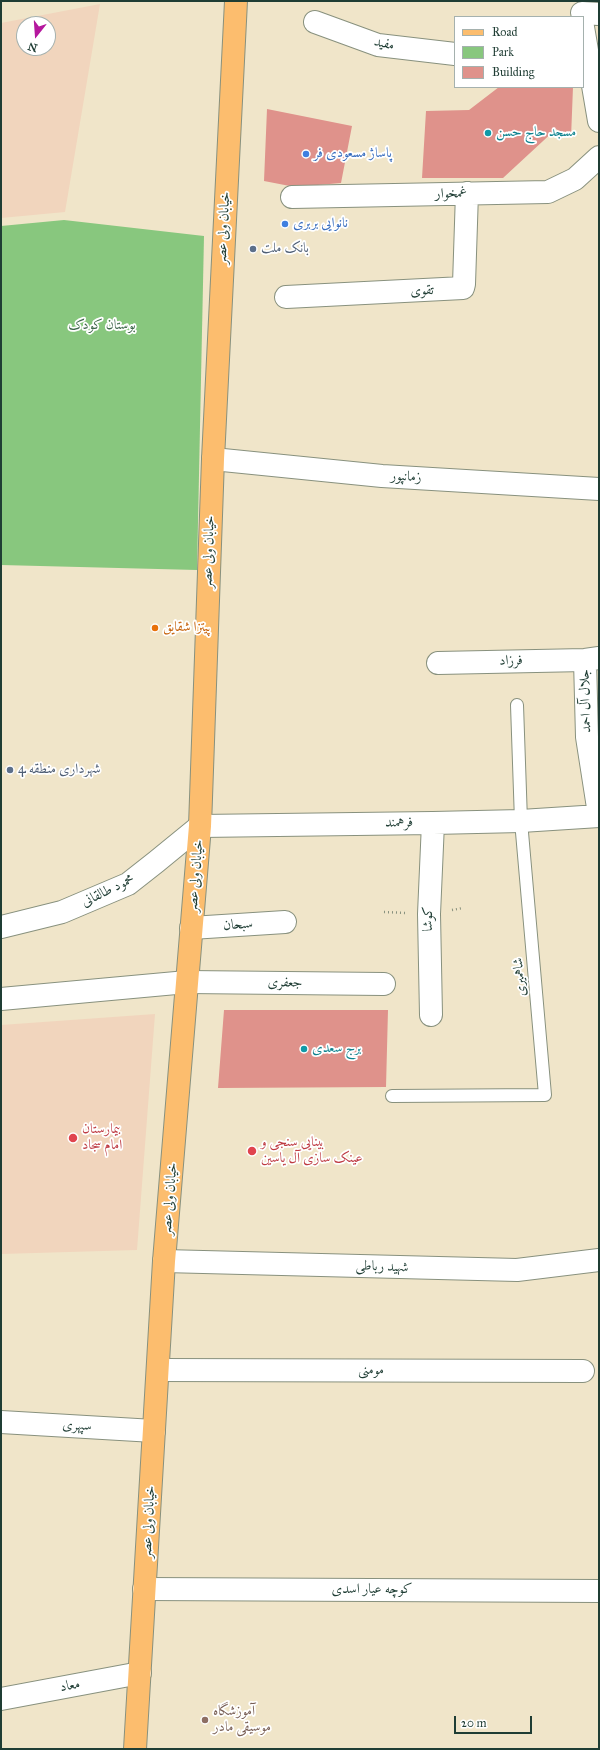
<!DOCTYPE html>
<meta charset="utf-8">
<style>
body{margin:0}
#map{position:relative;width:600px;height:1750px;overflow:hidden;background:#f0e5c9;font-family:"IM FELL Great Primer",serif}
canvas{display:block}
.frame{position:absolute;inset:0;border:2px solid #1f3d34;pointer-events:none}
.legend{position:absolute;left:454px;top:16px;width:130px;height:72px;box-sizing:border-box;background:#fff;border:1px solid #a5b1ae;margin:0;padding:5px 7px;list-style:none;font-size:12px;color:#1f3d34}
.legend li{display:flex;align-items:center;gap:8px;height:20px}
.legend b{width:20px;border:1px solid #a5b1ae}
.north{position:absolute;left:16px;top:16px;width:40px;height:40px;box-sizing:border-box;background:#fff;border:1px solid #a5b1ae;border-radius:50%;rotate:197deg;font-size:11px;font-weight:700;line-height:16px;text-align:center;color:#1f3d34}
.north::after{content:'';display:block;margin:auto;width:14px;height:18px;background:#b5179e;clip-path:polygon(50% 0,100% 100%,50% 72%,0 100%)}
.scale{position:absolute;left:454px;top:1716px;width:78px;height:18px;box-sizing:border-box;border:2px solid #1f3d34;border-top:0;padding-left:5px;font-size:12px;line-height:14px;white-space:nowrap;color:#1f3d34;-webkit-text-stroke:3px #fff;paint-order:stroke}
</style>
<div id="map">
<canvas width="600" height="1750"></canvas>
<div class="frame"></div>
<ul class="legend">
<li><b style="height:5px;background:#fcbd6e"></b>Road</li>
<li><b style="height:11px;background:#88c77e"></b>Park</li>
<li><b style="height:11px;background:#df928b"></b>Building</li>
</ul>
<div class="north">N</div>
<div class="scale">20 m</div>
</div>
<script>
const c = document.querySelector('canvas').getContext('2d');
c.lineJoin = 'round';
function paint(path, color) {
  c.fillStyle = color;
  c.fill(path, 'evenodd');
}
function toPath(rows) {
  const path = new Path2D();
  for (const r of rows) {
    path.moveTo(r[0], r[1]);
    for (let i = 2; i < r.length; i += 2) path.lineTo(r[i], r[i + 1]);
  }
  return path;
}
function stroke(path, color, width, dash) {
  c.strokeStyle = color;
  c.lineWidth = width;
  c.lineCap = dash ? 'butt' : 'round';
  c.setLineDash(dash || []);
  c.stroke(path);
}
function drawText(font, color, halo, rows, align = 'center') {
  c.font = font + ' "IM FELL Great Primer",Amiri,serif';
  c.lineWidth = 3.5;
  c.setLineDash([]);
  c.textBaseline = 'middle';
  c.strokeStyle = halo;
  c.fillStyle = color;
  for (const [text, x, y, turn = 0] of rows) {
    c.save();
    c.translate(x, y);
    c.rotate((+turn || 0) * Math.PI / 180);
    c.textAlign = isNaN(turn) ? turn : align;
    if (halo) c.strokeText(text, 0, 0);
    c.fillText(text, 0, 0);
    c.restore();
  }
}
paint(toPath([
 [100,4,65,212,1,218,1,23],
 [24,24,48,24,48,48,24,48],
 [155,1014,137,1250,1,1254,1,1025]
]), '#f1d5bd');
paint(toPath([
 [64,220,204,236,197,570,1,565,1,226]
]), '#88c77e');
paint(toPath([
 [499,87,573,87,571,138,556,129,503,178,422,178,426,111,469,110],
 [267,109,352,126,341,183,295,187,264,181],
 [224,1010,388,1010,386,1087,218,1088]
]), '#df928b');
const service = toPath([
 [392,1096,545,1095,521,821,517,705]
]);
const minor = toPath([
 [582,13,599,14],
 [315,22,378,45,455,54],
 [583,27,599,121],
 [292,197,548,192,575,179,599,157],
 [286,297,463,288,464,284,467,193],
 [213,459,382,476,599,489],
 [585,660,587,737,599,814],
 [438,663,585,660,599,658],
 [200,826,433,823,521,821,599,816],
 [191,928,285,922],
 [187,982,384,984],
 [431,1015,429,914,433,823],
 [164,1261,517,1270,599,1260],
 [158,1370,583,1371],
 [1,1422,154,1431],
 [144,1589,599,1591],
 [1,1699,140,1673]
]);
const tertiary = toPath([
 [1,927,62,912,128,884,156,862,200,826],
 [1,999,187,982]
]);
const primary = toPath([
 [135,1749,164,1261,200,826,213,459,236,1]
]);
stroke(service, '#88917e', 14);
stroke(minor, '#88917e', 24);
stroke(tertiary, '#88917e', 24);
stroke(primary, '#88917e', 24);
stroke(toPath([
 [452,910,463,908],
 [384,912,406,913]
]), '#88917e', 2.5, [1, 3]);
stroke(service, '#fff', 12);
stroke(minor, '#fff', 22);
stroke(tertiary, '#fff', 22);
stroke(primary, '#fcbd6e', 22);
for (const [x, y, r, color] of [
 [488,133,4,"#0f9aa8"],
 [306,154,4,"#3f7fe0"],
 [285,224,4,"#3f7fe0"],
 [253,249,4,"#5c6f8a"],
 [155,628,4,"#e8710a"],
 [10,770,4,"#5c6f8a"],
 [304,1049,4,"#0f9aa8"],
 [73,1138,5,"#e0444e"],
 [252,1151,5,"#e0444e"],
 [205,1720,4,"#8d6e63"]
]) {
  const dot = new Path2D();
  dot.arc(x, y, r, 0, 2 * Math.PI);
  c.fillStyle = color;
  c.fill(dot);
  stroke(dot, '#fff', 1.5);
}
drawText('14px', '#1f3d34', '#fff', [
 ["مفید",384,44,12],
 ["غمخوار",451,194,-1],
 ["خیابان ولی عصر",224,228,-87],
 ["تقوی",422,291,-2],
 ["زمانپور",406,477,3],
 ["خیابان ولی عصر",209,552,-88],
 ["فرزاد",511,661,-1],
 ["جلال آل احمد",586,701,-92],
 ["فرهمند",399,823,-1],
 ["خیابان ولی عصر",196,876,-85],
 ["محمود طالقانی",108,891,-26],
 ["کوشا",429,919,-90],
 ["سبحان",238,925,-4],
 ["شاهمیری",520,977,-95],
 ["جعفری",285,983,1],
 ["خیابان ولی عصر",170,1199,-85],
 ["شهید رباطی",382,1267,2],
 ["مومنی",371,1371],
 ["سپهری",77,1426,3],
 ["خیابان ولی عصر",149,1522,-87],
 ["کوچه عیار اسدی",372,1590],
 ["معاد",70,1686,-11]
]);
drawText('14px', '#0d838f', '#fff', [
 ["مسجد حاج حسن",496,133],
 ["برج سعدی",312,1049]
], 'left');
drawText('14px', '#366cbe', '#fff', [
 ["پاساژ مسعودی فر",314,154],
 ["نانوایی بربری",293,224]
], 'left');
drawText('14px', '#4e5e75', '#fff', [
 ["بانک ملت",261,249],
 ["شهرداری منطقه 4",18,770]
], 'left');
drawText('14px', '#3e664a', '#fff', [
 ["بوستان کودک",102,326]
]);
drawText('14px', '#c56008', '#fff', [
 ["پیتزا شقایق",163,628]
], 'left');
drawText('14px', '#be3a42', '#fff', [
 ["بیمارستان",82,1130],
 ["امام سجاد",82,1146],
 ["بینایی سنجی و",261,1143],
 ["عینک سازی آل یاسین",261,1159]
], 'left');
drawText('14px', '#785e54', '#fff', [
 ["آموزشگاه",213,1712],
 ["موسیقی مادر",213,1728]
], 'left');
</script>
